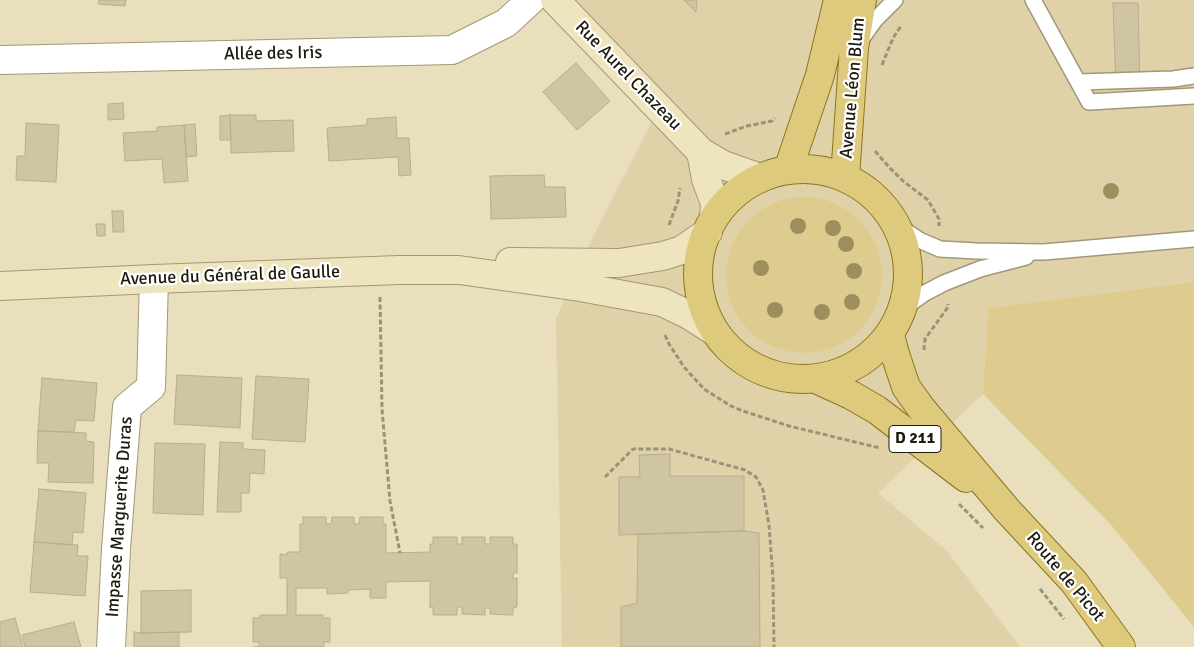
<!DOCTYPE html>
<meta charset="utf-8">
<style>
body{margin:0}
canvas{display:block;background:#eadfbc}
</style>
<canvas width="1194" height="647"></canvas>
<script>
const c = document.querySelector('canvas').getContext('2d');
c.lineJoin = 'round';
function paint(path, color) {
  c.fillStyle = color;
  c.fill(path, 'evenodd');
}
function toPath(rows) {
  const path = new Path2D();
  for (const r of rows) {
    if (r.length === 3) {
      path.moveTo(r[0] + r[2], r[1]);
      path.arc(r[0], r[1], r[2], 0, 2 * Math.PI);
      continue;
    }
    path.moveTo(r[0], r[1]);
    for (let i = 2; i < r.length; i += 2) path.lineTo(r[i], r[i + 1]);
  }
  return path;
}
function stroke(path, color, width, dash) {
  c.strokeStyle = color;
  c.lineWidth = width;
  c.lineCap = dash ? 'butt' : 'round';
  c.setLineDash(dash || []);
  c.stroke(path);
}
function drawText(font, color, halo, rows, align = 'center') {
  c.font = font + ' Signika,sans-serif';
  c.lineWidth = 4.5;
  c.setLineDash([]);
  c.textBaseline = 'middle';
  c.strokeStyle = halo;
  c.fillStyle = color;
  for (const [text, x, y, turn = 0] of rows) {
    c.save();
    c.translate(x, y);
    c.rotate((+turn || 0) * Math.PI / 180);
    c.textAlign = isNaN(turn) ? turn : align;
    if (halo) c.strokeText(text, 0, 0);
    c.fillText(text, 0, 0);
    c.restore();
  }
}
paint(toPath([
 [550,0,1194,0,1194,282,988,308,983,394,878,493,946,550,1020,647,562,647,556,318,592,239,656,113]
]), '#dfd2a8');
paint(toPath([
 [804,275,78],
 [1194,282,1194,627,1112,526,983,394,988,308]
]), '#decc8f');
const building = toPath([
 [99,0,126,0,125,6,98,4,99,0],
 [684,0,697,0,696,12,684,0],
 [1113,3,1138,3,1140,88,1116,89,1113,3],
 [576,63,610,101,577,130,543,92,576,63],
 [123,103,124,119,108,120,108,104,123,103],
 [230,115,256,115,256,121,293,120,294,151,231,153,230,115],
 [230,115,231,140,220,140,220,116,230,115],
 [396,117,397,138,409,138,411,175,399,176,398,157,329,161,327,128,367,125,367,119,396,117],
 [26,123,59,125,56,182,16,180,17,156,25,156,26,123],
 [195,124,197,156,186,157,184,125,195,124],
 [184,125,188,181,164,183,162,159,125,161,123,133,157,131,157,127,184,125],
 [544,175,545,187,565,187,566,217,491,219,490,176,544,175],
 [112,211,123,211,124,232,113,232,112,211],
 [96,224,105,224,105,236,97,236,96,224],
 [177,375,242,378,240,428,174,424,177,375],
 [256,376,309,379,305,442,252,439,256,376],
 [42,378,97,383,94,421,76,420,74,432,38,431,42,378],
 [38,431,86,433,86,441,94,442,93,483,48,482,49,463,37,463,38,431],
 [220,442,243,443,243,449,265,450,264,474,250,473,249,493,241,493,241,512,217,512,220,442],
 [155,443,205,444,203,515,153,513,155,443],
 [670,454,670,476,744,476,744,531,619,535,619,477,640,477,639,455,670,454],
 [39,489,86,493,83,533,73,532,72,545,34,542,39,489],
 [303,517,326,517,326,524,331,524,332,517,354,517,354,524,359,524,360,517,383,517,383,524,386,524,386,553,430,552,430,544,433,544,433,537,457,537,457,544,462,544,462,537,485,537,485,544,490,544,490,537,513,537,513,544,517,544,517,573,513,573,513,579,517,578,517,607,513,608,513,615,490,614,490,608,485,608,485,615,462,614,462,607,457,607,457,615,433,615,433,607,430,608,430,581,386,582,386,598,370,598,370,589,348,590,348,593,327,594,327,588,296,588,296,615,323,615,323,618,330,618,330,642,324,642,324,647,253,647,259,647,259,642,253,642,253,618,260,618,260,615,287,615,287,578,280,578,280,554,287,555,287,552,300,552,300,524,303,524,303,517],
 [744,531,759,533,760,647,621,647,621,607,637,603,638,534,744,531],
 [34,542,78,545,77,556,88,556,85,596,30,592,34,542],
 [191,590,191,632,141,633,141,591,191,590],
 [15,618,23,647,0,647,0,622,15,618],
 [74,622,81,647,25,647,22,635,74,622],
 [134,632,141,633,179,632,179,647,134,647,134,632]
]);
paint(building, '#cfc5a2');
stroke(building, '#b8ae8c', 1);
const lane = toPath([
 [1033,0,1078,82,1173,79,1194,76],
 [860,41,875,20,895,0],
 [1078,82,1089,102,1194,96],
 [897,225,919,240,940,249,976,251,1044,252,1194,239],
 [904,308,925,293,944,283,980,269,1026,257]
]);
const street = toPath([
 [0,60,452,50,506,23,531,0],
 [111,647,116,549,127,407,151,387,154,279]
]);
const secondary = toPath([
 [555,0,701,152,723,165,760,178],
 [701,152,706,179,715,203,714,218],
 [510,262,619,263,663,256,682,250,708,232],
 [0,286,154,279,399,270,459,270,580,287,662,302,689,315,714,331]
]);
const primary = toPath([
 [803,274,105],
 [788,170,820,75,838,0],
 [845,177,854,48,862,0],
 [890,335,895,354,906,387,921,408,1007,510,1074,582,1121,647],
 [816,379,851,395,877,410,966,478]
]);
stroke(lane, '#a29877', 18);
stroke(street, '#a29877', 30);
stroke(secondary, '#a29877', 30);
stroke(primary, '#8c751c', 30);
stroke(toPath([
 [882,65,893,38,901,26],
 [725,134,747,126,772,121,775,118],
 [875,151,889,167,903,181,928,200,939,219,939,226],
 [669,225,678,201,680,188],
 [380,297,382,409,390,501,400,553],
 [665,335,669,344,684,367,704,389,731,406,743,411,789,426,880,448],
 [924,350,925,339,948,307,948,304],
 [605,477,633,449,669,449,745,470,756,477,763,490,769,525,773,579,774,647],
 [959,504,983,528],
 [1040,589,1064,619]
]), '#9b9379', 3, [5, 2.5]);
stroke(lane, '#fff', 15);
stroke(street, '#fff', 28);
stroke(secondary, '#eee4bd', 28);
stroke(primary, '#ddca7c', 28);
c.fillStyle = '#9d8f5d';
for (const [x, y] of [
 [1111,191],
 [798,226],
 [833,228],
 [846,244],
 [761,268],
 [854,271],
 [852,302],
 [775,310],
 [822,312]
]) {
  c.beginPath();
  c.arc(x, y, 8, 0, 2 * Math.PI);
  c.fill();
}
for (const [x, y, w] of [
 [915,439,52]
]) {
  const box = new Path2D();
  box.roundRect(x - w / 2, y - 13.5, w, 27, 4);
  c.fillStyle = '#fff';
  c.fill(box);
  stroke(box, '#1e1a0d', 1);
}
drawText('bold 16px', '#1e1a0d', null, [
 ["D 211",915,439]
]);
drawText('18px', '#1e1a0d', '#fff', [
 ["Allée des Iris",273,54,-1],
 ["Rue Aurel Chazeau",628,76,46],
 ["Avenue Léon Blum",853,88,-85],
 ["Avenue du Général de Gaulle",230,276,-2],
 ["Impasse Marguerite Duras",120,517,-86],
 ["Route de Picot",1065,577,50]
]);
</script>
